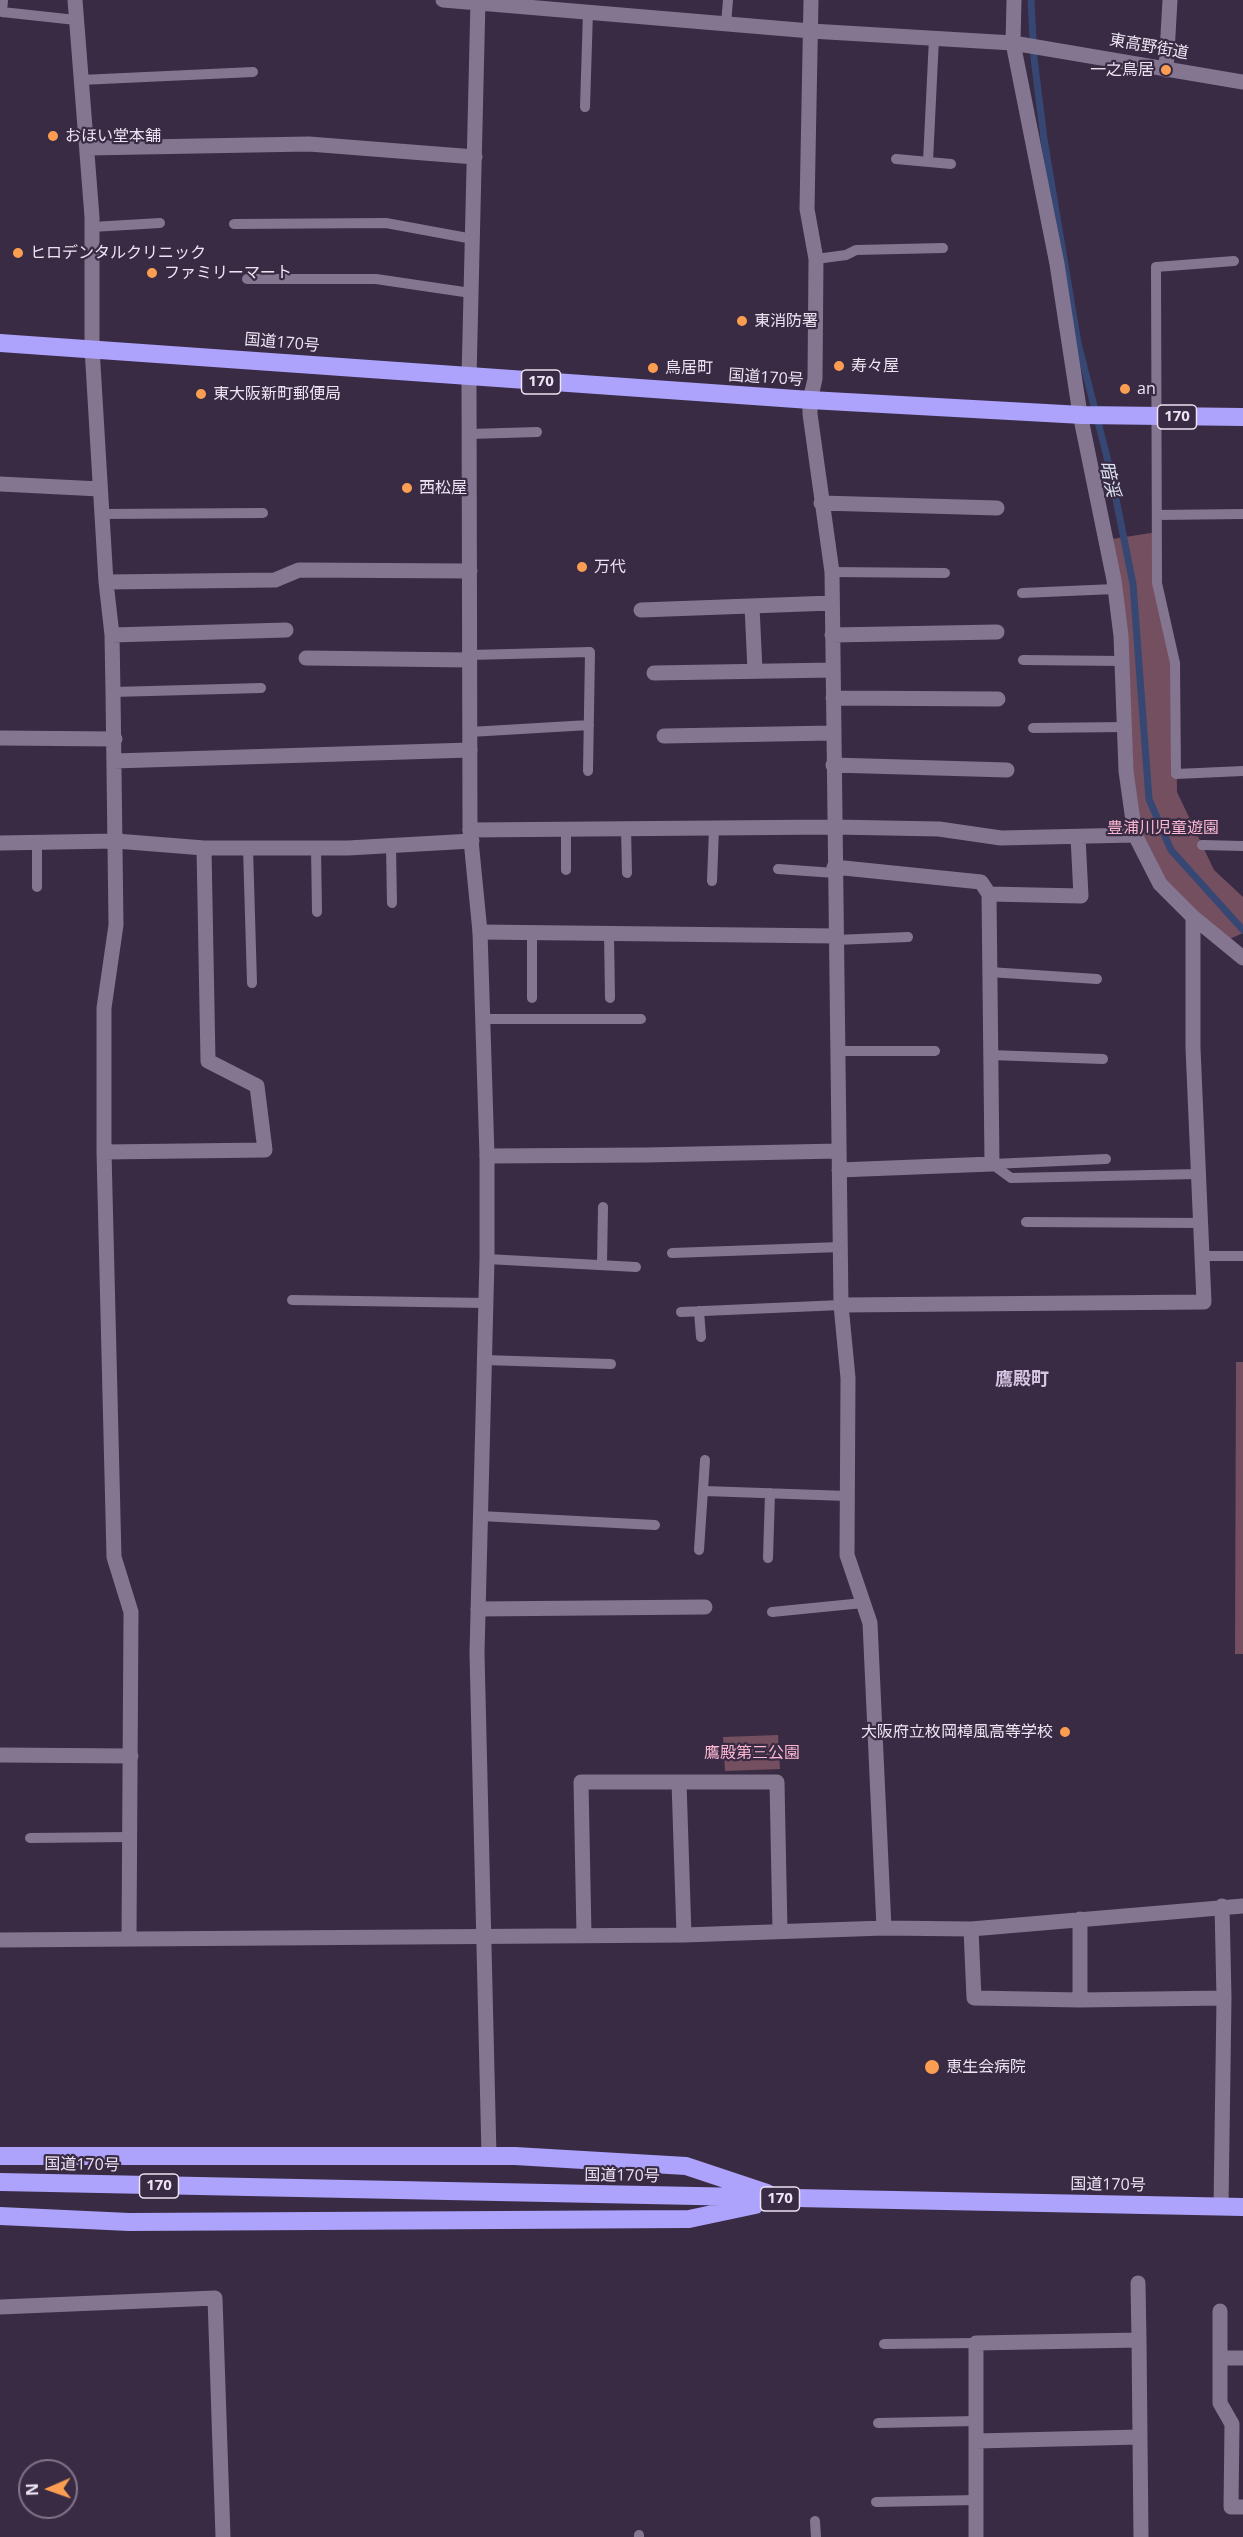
<!DOCTYPE html>
<meta charset="utf-8">
<style>
body{margin:0}
#map{position:relative;width:1243px;height:2537px;overflow:hidden;background:#392b43;font-family:"Open Sans",sans-serif}
canvas{display:block}
.north{position:absolute;left:18px;top:2459px;width:60px;height:60px;box-sizing:border-box;background:#392b43;border:2px solid #817589;border-radius:50%;rotate:268deg;font-size:16px;font-weight:700;line-height:24px;text-align:center;color:#ece4f3}
.north::after{content:'';display:block;margin:auto;width:21px;height:27px;background:#fc9e52;clip-path:polygon(50% 0,100% 100%,50% 72%,0 100%)}
</style>
<div id="map">
<canvas width="1243" height="2537"></canvas>
<div class="north">N</div>
</div>
<script>
const c = document.querySelector('canvas').getContext('2d');
c.lineJoin = 'round';
function paint(path, color) {
  c.fillStyle = color;
  c.fill(path, 'evenodd');
}
function toPath(rows) {
  const path = new Path2D();
  for (const r of rows) {
    path.moveTo(r[0], r[1]);
    for (let i = 2; i < r.length; i += 2) path.lineTo(r[i], r[i + 1]);
  }
  return path;
}
function stroke(path, color, width, dash) {
  c.strokeStyle = color;
  c.lineWidth = width;
  c.lineCap = dash ? 'butt' : 'round';
  c.setLineDash(dash || []);
  c.stroke(path);
}
function drawText(font, color, halo, rows, align = 'center') {
  c.font = font + ' "Open Sans","Noto Sans JP",sans-serif';
  c.lineWidth = 4.5;
  c.setLineDash([]);
  c.textBaseline = 'middle';
  c.strokeStyle = halo;
  c.fillStyle = color;
  for (const [text, x, y, turn = 0] of rows) {
    c.save();
    c.translate(x, y);
    c.rotate((+turn || 0) * Math.PI / 180);
    c.textAlign = isNaN(turn) ? turn : align;
    if (halo) c.strokeText(text, 0, 0);
    c.fillText(text, 0, 0);
    c.restore();
  }
}
paint(toPath([
 [1157,532,1157,583,1175,663,1177,792,1214,870,1243,897,1243,933,1223,942,1163,887,1135,835,1106,540],
 [1236,1362,1243,1362,1243,1654,1235,1654],
 [778,1735,780,1769,725,1771,723,1737]
]), '#744f5f');
stroke(toPath([
 [1031,0,1034,58,1044,139,1078,343,1110,469,1133,584,1149,799,1171,850,1243,930]
]), '#364774', 7);
stroke(toPath([
 [3,0,2,12,76,20],
 [726,24,728,0],
 [81,80,253,72],
 [585,107,588,12],
 [896,159,951,164],
 [928,161,934,38],
 [234,224,386,223,473,239],
 [92,227,160,223],
 [816,259,846,255,856,250,943,248],
 [1234,261,1156,267,1157,583,1175,663,1176,774,1243,771],
 [247,279,376,279,471,293],
 [470,434,537,432],
 [102,514,263,513],
 [1157,515,1243,514],
 [832,572,945,573],
 [1022,593,1115,589],
 [469,655,590,652,588,771],
 [1023,660,1122,661],
 [113,692,261,688],
 [1033,728,1125,727],
 [470,732,589,725],
 [626,828,627,873],
 [1202,845,1243,846],
 [391,846,392,903],
 [248,848,252,983],
 [316,848,317,912],
 [778,869,835,873],
 [566,870,566,829],
 [712,881,714,828],
 [37,887,37,842],
 [609,933,610,998],
 [835,940,908,937],
 [989,972,1097,979],
 [532,998,532,933],
 [483,1019,641,1019],
 [837,1051,935,1051],
 [990,1055,1103,1059],
 [992,1164,1011,1178,1198,1174],
 [992,1164,1106,1159],
 [1026,1222,1200,1223],
 [672,1253,840,1247],
 [1202,1256,1243,1256],
 [487,1259,636,1267],
 [602,1265,603,1207],
 [292,1300,486,1303],
 [699,1311,701,1337],
 [681,1312,841,1305],
 [484,1360,611,1364],
 [705,1491,847,1496],
 [480,1516,655,1525],
 [699,1550,705,1460],
 [768,1558,770,1493],
 [772,1612,863,1603],
 [30,1838,130,1837],
 [884,2344,976,2343],
 [878,2423,976,2421],
 [876,2502,976,2500],
 [815,2521,816,2537],
 [639,2535,639,2537]
]), '#847590', 10);
stroke(toPath([
 [75,0,92,217,92,348,106,582,112,635,113,692,116,925,104,1008,104,1152,114,1557,131,1612,129,1938],
 [443,0,811,31,1013,43,1243,82],
 [811,0,807,209,816,259,815,379,810,400,810,414,832,572,841,1305,848,1378,847,1555,870,1623,884,1928],
 [1014,0,1013,43,1057,264,1080,414,1114,580,1121,636,1126,771,1135,835,1160,884,1193,917,1243,958],
 [1166,70,1170,0],
 [87,148,309,144,475,157],
 [469,378,478,0],
 [0,484,100,489],
 [821,503,997,508],
 [106,582,275,580,299,570,470,571],
 [752,606,755,671],
 [641,610,832,603],
 [112,635,286,630],
 [832,635,997,632],
 [306,658,469,660],
 [654,673,833,670],
 [833,698,998,699],
 [664,736,833,733],
 [0,738,115,739],
 [114,761,470,750],
 [833,765,1007,770],
 [470,830,834,827,939,829,1001,838,1135,835],
 [0,843,116,841,204,848,348,848,472,841],
 [834,867,981,882,989,894,992,1164,839,1170],
 [989,894,1081,896,1078,837],
 [480,932,836,936],
 [104,1152,265,1150,257,1086,208,1061,204,848],
 [487,1156,646,1155,839,1151],
 [841,1305,1204,1302,1193,1048,1193,917],
 [478,1609,705,1607],
 [0,1755,131,1756],
 [679,1782,684,1935],
 [1080,1919,1080,2000],
 [971,1929,974,1998,1080,2000,1224,1998],
 [584,1935,581,1782,777,1782,780,1931],
 [0,1940,684,1935,884,1928,971,1929,1243,1906],
 [1221,2207,1224,1998,1222,1906],
 [1138,2283,1139,2340],
 [0,2307,215,2298,223,2537],
 [1220,2311,1220,2403,1232,2424,1231,2507,1243,2507],
 [1220,2358,1243,2358],
 [976,2441,1140,2437],
 [976,2537,976,2343,1139,2340,1141,2537]
]), '#847590', 15);
stroke(toPath([
 [469,378,470,830,480,932,487,1156,487,1259,477,1653,489,2156]
]), '#847590', 15);
stroke(toPath([
 [0,343,810,400,1082,415,1243,417],
 [0,2156,515,2156,686,2166,767,2193],
 [0,2182,1243,2207],
 [0,2216,129,2222,689,2219,755,2205]
]), '#ada2fc', 18);
for (const [x, y, r, color] of [
 [1166,70,6,"#fc9e52"],
 [53,136,6,"#fc9e52"],
 [18,253,6,"#fc9e52"],
 [152,273,6,"#fc9e52"],
 [742,321,6,"#fc9e52"],
 [839,366,6,"#fc9e52"],
 [653,368,6,"#fc9e52"],
 [1125,389,6,"#fc9e52"],
 [201,394,6,"#fc9e52"],
 [407,488,6,"#fc9e52"],
 [582,567,6,"#fc9e52"],
 [1065,1732,6,"#fc9e52"],
 [932,2067,8,"#fc9e52"]
]) {
  const dot = new Path2D();
  dot.arc(x, y, r, 0, 2 * Math.PI);
  c.fillStyle = color;
  c.fill(dot);
  stroke(dot, '#392b43', 2);
}
for (const [x, y, w] of [
 [541,382,39],
 [1177,417,39],
 [159,2186,39],
 [780,2199,39]
]) {
  const box = new Path2D();
  box.roundRect(x - w / 2, y - 12, w, 24, 4.5);
  c.fillStyle = '#392b43';
  c.fill(box);
  stroke(box, '#ece4f3', 1.5);
}
drawText('bold 15px', '#ece4f3', null, [
 ["170",541,382],
 ["170",1177,417],
 ["170",159,2186],
 ["170",780,2199]
]);
drawText('16px', '#ece4f3', '#392b43', [
 ["東高野街道",1149,47,10],
 ["国道170号",282,343,5],
 ["国道170号",766,378,4],
 ["国道170号",82,2165,1],
 ["国道170号",622,2176,1],
 ["国道170号",1108,2185,1]
]);
drawText('16px', '#ece4f3', '#392b43', [
 ["一之鳥居",1154,70,"right"],
 ["おほい堂本舗",65,136],
 ["ヒロデンタルクリニック",30,253],
 ["ファミリーマート",164,273],
 ["東消防署",754,321],
 ["寿々屋",851,366],
 ["鳥居町",665,368],
 ["an",1137,389],
 ["東大阪新町郵便局",213,394],
 ["西松屋",419,488],
 ["万代",594,567],
 ["大阪府立枚岡樟風高等学校",1053,1732,"right"],
 ["恵生会病院",946,2067]
], 'left');
drawText('16px', '#fbb6d2', '#392b43', [
 ["豊浦川児童遊園",1163,828],
 ["鷹殿第三公園",752,1753]
]);
drawText('italic 18px', '#dde3f2', '#392b43', [
 ["暗渓",1109,479,77]
]);
drawText('bold 18px', '#d6c5e3', '#392b43', [
 ["鷹殿町",1022,1380]
]);
</script>
